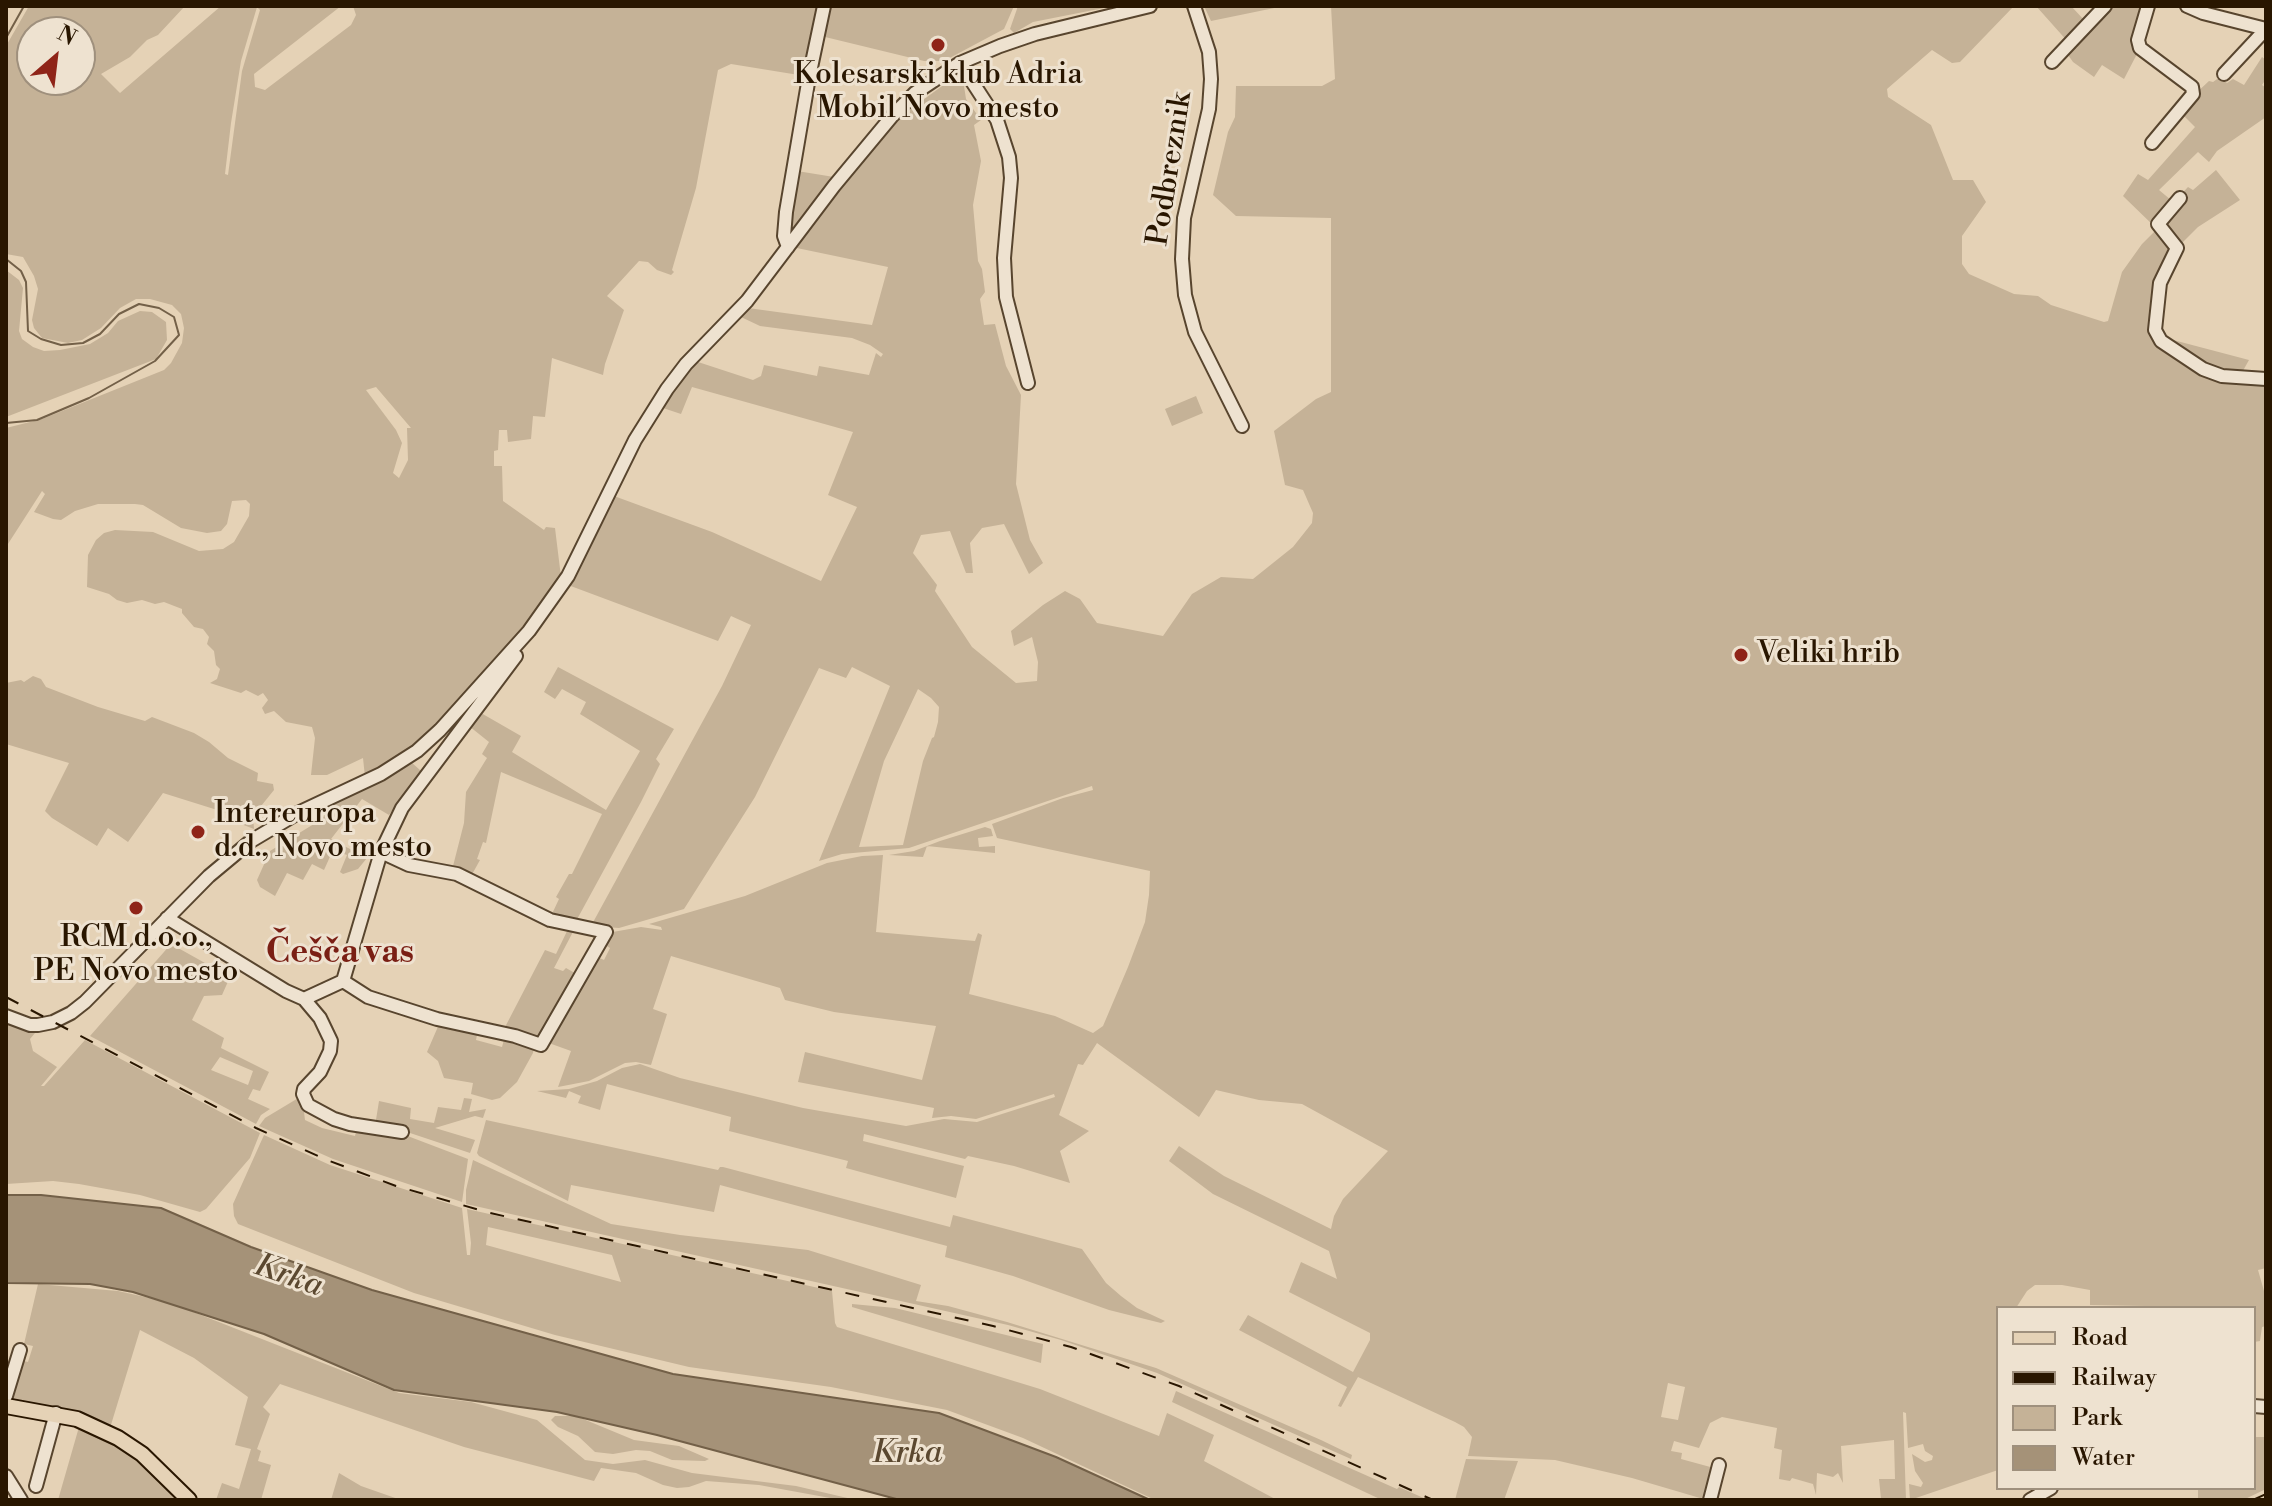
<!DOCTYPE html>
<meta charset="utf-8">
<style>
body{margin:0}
#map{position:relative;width:2272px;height:1506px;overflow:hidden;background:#e5d2b6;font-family:"Libre Bodoni",serif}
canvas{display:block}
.frame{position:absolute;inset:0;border:8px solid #291600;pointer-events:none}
.legend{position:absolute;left:1996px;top:1306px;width:260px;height:184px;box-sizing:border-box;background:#eee2d0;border:2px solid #9f907d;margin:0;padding:10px 14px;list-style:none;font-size:24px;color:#291600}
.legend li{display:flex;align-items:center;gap:16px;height:40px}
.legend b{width:40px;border:2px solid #9f907d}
.north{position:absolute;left:16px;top:16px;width:80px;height:80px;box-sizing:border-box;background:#eee2d0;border:2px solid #9f907d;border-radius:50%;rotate:28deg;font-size:22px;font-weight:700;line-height:32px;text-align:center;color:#291600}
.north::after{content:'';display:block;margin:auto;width:28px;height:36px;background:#8f2418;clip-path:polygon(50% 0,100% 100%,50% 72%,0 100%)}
</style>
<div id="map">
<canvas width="2272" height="1506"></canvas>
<div class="frame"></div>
<ul class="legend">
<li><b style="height:10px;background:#e5d2b6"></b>Road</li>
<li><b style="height:10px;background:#291600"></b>Railway</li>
<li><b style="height:22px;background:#c5b297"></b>Park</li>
<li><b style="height:22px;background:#a59278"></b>Water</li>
</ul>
<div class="north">N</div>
</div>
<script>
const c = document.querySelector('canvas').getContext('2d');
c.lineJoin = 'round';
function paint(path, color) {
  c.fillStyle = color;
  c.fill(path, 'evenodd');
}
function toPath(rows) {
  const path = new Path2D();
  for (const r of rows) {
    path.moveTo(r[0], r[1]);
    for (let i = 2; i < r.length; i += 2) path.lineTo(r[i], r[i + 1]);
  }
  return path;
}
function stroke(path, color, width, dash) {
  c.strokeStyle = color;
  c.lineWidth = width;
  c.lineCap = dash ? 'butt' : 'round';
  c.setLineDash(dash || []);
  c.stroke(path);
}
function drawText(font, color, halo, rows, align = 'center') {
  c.font = font + ' "Libre Bodoni",serif';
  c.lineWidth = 6;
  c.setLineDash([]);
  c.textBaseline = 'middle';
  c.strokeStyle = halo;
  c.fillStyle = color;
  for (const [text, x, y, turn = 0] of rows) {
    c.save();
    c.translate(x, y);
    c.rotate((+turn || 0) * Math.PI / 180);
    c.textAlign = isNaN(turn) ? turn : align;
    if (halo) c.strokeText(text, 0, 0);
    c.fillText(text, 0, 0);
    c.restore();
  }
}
paint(toPath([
 [29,6,185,6,158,35,147,40,130,57,101,74,120,93,221,6,341,6,254,74,255,87,265,90,351,25,356,15,353,6,819,6,805,76,731,64,718,70,696,188,672,270,674,272,671,275,657,270,648,262,639,261,607,296,624,310,605,364,603,375,552,358,545,417,533,416,531,439,508,442,507,430,499,430,498,450,494,451,494,466,502,466,503,501,544,530,546,527,555,528,561,577,526,626,438,724,414,747,365,777,363,758,327,775,311,775,315,738,312,727,286,722,274,711,265,714,262,708,268,700,263,693,258,696,246,690,241,693,210,683,217,679,220,669,216,665,214,651,207,644,209,637,203,629,194,627,182,613,182,609,164,602,155,604,142,600,127,603,117,600,109,594,87,587,88,555,96,540,104,533,115,530,153,532,199,551,223,549,234,542,249,516,250,504,246,500,232,501,227,524,221,531,207,533,181,528,143,505,135,504,98,504,75,511,61,520,53,519,34,512,45,494,42,491,6,547,6,428,42,419,164,370,171,363,182,343,184,328,181,314,172,305,150,299,136,299,120,308,101,328,82,340,68,343,42,338,34,328,32,320,38,289,34,276,23,257,6,254,6,46],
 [257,7,260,10,242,71,228,175,225,174,231,123,241,61],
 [32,32,80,32,80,80,32,80],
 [376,387,411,428,407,428,408,460,399,478,393,473,402,443,396,430,366,390],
 [829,6,1014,6,1004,29,944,61,924,61,821,36],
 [1018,6,1114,6,1033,22,1014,33,1010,29],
 [1204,6,1284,6,1211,21],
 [1331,6,2014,6,1960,62,1952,63,1932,50,1887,89,1888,97,1931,125,1953,180,1973,180,1986,202,1962,236,1962,264,1969,274,2014,294,2038,296,2051,305,2104,322,2108,321,2122,272,2142,244,2157,229,2123,196,2138,174,2148,180,2195,127,2178,110,2209,81,2213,82,2220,77,2227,83,2233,79,2244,85,2262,57,2266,60,2266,79,2262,85,2266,88,2266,117,2217,151,2209,162,2198,152,2159,190,2171,200,2171,205,2188,187,2193,190,2216,170,2240,200,2198,227,2181,244,2155,293,2151,310,2158,336,2249,360,2240,376,2201,370,2266,381,2266,1268,2258,1270,2266,1298,2266,1326,2262,1327,2260,1341,2254,1342,2254,1308,2090,1305,2090,1290,2062,1285,2035,1285,2027,1291,2016,1308,1998,1308,1998,1470,1910,1500,1909,1484,1921,1487,1923,1483,1915,1471,1912,1454,1925,1462,1932,1460,1933,1456,1925,1451,1923,1444,1908,1448,1906,1413,1903,1412,1906,1500,1857,1500,1881,1499,1879,1479,1895,1479,1894,1440,1841,1446,1843,1483,1838,1473,1833,1477,1817,1473,1816,1495,1813,1484,1792,1478,1790,1481,1779,1479,1782,1450,1774,1448,1777,1428,1722,1417,1710,1423,1699,1448,1674,1441,1671,1451,1682,1453,1681,1459,1714,1468,1706,1497,1700,1498,1632,1478,1555,1460,1468,1456,1472,1437,1464,1427,1455,1422,1358,1377,1341,1407,1338,1406,1347,1387,1239,1330,1248,1315,1353,1372,1370,1340,1370,1333,1289,1292,1301,1262,1337,1279,1329,1251,1213,1194,1169,1161,1179,1146,1224,1176,1331,1229,1334,1216,1343,1199,1388,1151,1302,1104,1259,1100,1216,1090,1199,1117,1097,1043,1083,1065,1078,1064,1059,1115,1089,1131,1060,1151,1070,1183,1014,1166,968,1156,965,1159,864,1134,863,1141,964,1166,956,1198,846,1168,848,1161,729,1131,731,1117,607,1084,600,1110,578,1103,581,1096,569,1091,566,1098,537,1091,569,1089,597,1081,622,1068,640,1064,680,1078,803,1108,906,1126,944,1119,977,1122,1055,1097,1054,1094,976,1119,951,1116,932,1118,934,1108,798,1082,805,1052,922,1080,936,1026,834,1012,785,1000,780,988,671,956,653,1009,667,1014,651,1065,636,1062,625,1063,589,1081,558,1087,571,1051,546,1042,595,956,604,960,610,948,602,943,607,933,641,927,662,930,661,927,649,924,745,896,827,863,862,856,883,855,876,932,975,941,978,933,982,935,969,994,1055,1016,1093,1033,1103,1026,1128,967,1145,922,1149,895,1150,871,997,838,992,824,1063,798,1093,790,1092,786,909,848,842,854,819,861,890,686,852,667,846,678,819,668,755,797,684,909,619,928,591,926,722,686,751,625,731,616,718,641,568,585,614,496,712,532,821,581,857,507,828,495,853,432,692,387,681,414,660,407,695,361,753,380,761,376,764,365,817,376,819,366,869,375,876,353,881,357,883,354,870,345,852,338,760,326,741,317,748,308,872,325,888,267,792,247,903,110,912,108,953,78,964,86,966,99,981,120,974,125,981,161,973,205,978,261,982,269,985,292,980,299,984,325,995,324,1006,366,1021,395,1016,484,1030,540,1043,563,1029,574,1004,524,982,528,970,543,973,573,966,573,950,531,921,535,913,553,937,585,935,591,972,647,1016,683,1037,681,1038,662,1032,637,1014,646,1011,631,1043,605,1065,591,1080,599,1097,623,1163,636,1192,594,1221,577,1253,579,1293,547,1312,523,1313,513,1303,490,1285,485,1274,431,1316,399,1331,392,1331,218,1236,216,1213,195,1228,132,1235,117,1236,86,1322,86,1335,79],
 [918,689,931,698,939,707,938,722,934,737,932,738,923,761,903,845,859,847,884,761],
 [1668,1383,1685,1387,1678,1420,1661,1417],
 [2036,6,2071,6,2086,22,2069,43],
 [2107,6,2145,6,2138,52,2124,79,2102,65,2094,77,2073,62,2066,52],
 [797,171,834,177,794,228,790,229],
 [6,270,19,280,23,288,19,331,22,339,33,347,44,351,60,350,90,344,108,333,118,321,140,311,152,312,166,322,167,340,156,359,6,417],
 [1196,396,1203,413,1172,426,1165,409],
 [558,667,674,729,656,759,660,764,641,802,575,923,551,916,559,899,556,897,569,874,572,874,602,814,501,772,486,843,483,842,477,859,480,860,470,878,452,870,464,823,466,792,487,758,482,754,489,742,469,726,481,713,521,736,512,752,606,810,640,751,580,714,586,702,562,689,555,699,544,692],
 [33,676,41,679,46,687,98,707,145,721,152,717,194,733,209,742,228,758,258,773,257,781,273,784,274,790,253,816,254,829,241,824,230,814,163,793,128,842,108,828,97,846,52,818,45,811,69,763,6,744,6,683,21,680,24,682],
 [410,761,421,771,389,815,362,799,331,839,367,858,358,869,343,874,340,872,347,855,333,850,324,870,312,864,303,880,287,873,275,896,260,887,257,880,270,851,322,819,329,808,329,802],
 [985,827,991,829,993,836,978,838,979,847,995,846,995,853,927,846,923,857,889,855,914,851,940,841],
 [569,927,575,928,554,968,563,971,566,968,580,976,542,1039,503,1031,545,950,556,954],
 [171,944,230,977,222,995,204,996,192,1020,224,1038,221,1048,269,1072,260,1091,253,1089,248,1099,270,1109,261,1115,256,1124,90,1036],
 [220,1057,253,1071,248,1085,211,1070],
 [6,1021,35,1033,30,1039,33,1051,57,1067,41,1086,44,1086,85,1040,260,1133,250,1158,206,1209,200,1212,140,1195,79,1184,53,1181,6,1184],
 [440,1022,478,1030,476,1040,502,1047,505,1036,534,1048,533,1053,517,1082,500,1098,492,1100,471,1094,473,1083,444,1078,438,1061,427,1052],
 [300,1097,308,1108,304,1112,305,1120,322,1128,355,1136,357,1127,405,1135,468,1159,462,1202,333,1159,259,1126,265,1118],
 [464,1098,472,1099,469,1112,486,1109,483,1118,475,1116,435,1128,475,1140,470,1153,398,1129,375,1126,379,1101,411,1108,410,1119,434,1123,438,1107,461,1110],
 [486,1120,718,1170,720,1167,723,1167,950,1227,953,1215,1082,1249,1106,1283,1121,1296,1137,1308,1165,1321,1161,1323,1109,1310,1013,1276,945,1257,947,1246,720,1185,714,1212,571,1185,568,1201,566,1200,479,1156,477,1153],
 [264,1135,330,1165,462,1208,467,1255,470,1255,471,1243,467,1209,832,1291,835,1323,837,1327,1040,1389,1159,1436,1167,1413,1214,1435,1204,1461,1277,1500,1155,1500,1023,1438,947,1410,831,1387,689,1367,555,1335,414,1293,238,1224,234,1216,233,1204],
 [488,1227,612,1255,621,1282,486,1245],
 [473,1160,611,1224,680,1235,808,1250,921,1285,916,1301,948,1306,1007,1322,1156,1368,1321,1440,1352,1455,1351,1459,1157,1373,1061,1340,1008,1325,466,1204,466,1190],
 [38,1284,118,1291,168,1302,399,1393,471,1402,537,1420,585,1460,613,1464,645,1460,692,1473,796,1486,856,1500,841,1500,759,1485,706,1481,689,1487,677,1488,663,1485,636,1473,601,1468,594,1481,464,1447,280,1384,263,1407,270,1414,257,1449,261,1451,258,1461,271,1465,261,1500,216,1500,222,1483,239,1489,251,1449,235,1445,248,1397,194,1358,140,1330,110,1428,78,1412,63,1408,8,1400,20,1360,28,1362,33,1346,24,1344],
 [852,1304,895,1308,1043,1344,1041,1363,852,1307],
 [1176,1391,1397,1489,1399,1487,1428,1500,1382,1500,1172,1402],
 [555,1416,576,1416,634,1440,679,1446,709,1459,705,1461,672,1460,650,1451,636,1450,613,1454,595,1452,578,1436,558,1427,551,1420],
 [79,1427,132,1454,183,1500,58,1500],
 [2254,1437,2266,1437,2266,1489,2243,1500,2198,1500,2198,1488,2254,1488],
 [1466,1459,1518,1461,1504,1500,1455,1500],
 [339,1473,361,1486,401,1500,331,1500]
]), '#c5b297');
const water = toPath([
 [6,1195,41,1195,161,1208,251,1247,372,1290,673,1374,939,1413,1056,1457,1150,1500,900,1500,657,1435,557,1412,394,1390,264,1334,133,1292,90,1284,6,1283,6,1195]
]);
paint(water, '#a59278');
stroke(water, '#736048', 2);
stroke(toPath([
 [6,38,24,6],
 [6,259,21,271,26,282,28,331,41,339,61,345,83,343,100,334,119,314,139,304,159,308,174,317,179,335,155,361,89,398,37,420,6,423]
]), '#736048', 2);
const minor = toPath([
 [1194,6,1209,52,1211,79,1209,109,1184,218,1182,259,1185,295,1195,332,1242,426],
 [2148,6,2138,40,2140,48,2192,87,2193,94,2152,143],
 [2187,6,2203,13,2266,29,2224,74],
 [2052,62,2105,6],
 [960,63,997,120,1009,157,1011,178,1004,258,1006,297,1028,383],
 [2180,198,2158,224,2177,248,2160,283,2155,330,2161,341,2203,369,2222,376,2266,379],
 [788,247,784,236,786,212,809,77,824,6],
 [167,918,286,991,304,999,320,1018,331,1041,330,1051,320,1072,304,1089,303,1094,308,1105,334,1119,350,1124,402,1132],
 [343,981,368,997,437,1019,515,1036,541,1045,606,932,550,920,457,874,409,865,381,852],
 [304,999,343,981,381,852,402,808,516,656],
 [6,1016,30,1025,38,1025,53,1022,71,1013,85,1002,209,876,251,841,298,813,381,774,417,751,440,730,529,631,568,576,635,440,667,389,686,364,747,301,834,186,893,115,915,93,960,63,1000,46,1035,34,1150,6],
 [6,1396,20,1350],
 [2254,1406,2266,1407],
 [6,1476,21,1500],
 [36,1486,56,1413],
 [1710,1500,1719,1465],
 [2030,1500,2051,1488]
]);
const major = toPath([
 [6,1406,77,1419,118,1438,142,1454,189,1500]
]);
stroke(minor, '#58452e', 16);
stroke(major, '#291600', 18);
stroke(minor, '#eee2d0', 12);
stroke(major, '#e5d2b6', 14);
stroke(toPath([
 [6,997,256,1128,327,1160,396,1186,490,1213,993,1326,1071,1347,1179,1386,1433,1500],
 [2253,1500,2266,1494]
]), '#291600', 2, [14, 14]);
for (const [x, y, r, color] of [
 [938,45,8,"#8f2418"],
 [1741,655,8,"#8f2418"],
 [198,832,8,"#8f2418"],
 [136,908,8,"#8f2418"]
]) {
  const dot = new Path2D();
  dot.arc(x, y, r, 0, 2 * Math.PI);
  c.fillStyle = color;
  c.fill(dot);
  stroke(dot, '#eee2d0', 3);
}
drawText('30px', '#291600', '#eee2d0', [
 ["Kolesarski klub Adria",938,76],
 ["Mobil Novo mesto",938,110],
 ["Veliki hrib",1757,655,"left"],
 ["Intereuropa",214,815,"left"],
 ["d.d., Novo mesto",214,849,"left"],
 ["RCM d.o.o.,",136,939],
 ["PE Novo mesto",136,973]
]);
drawText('30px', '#291600', '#eee2d0', [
 ["Podbreznik",1171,169,-81]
]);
drawText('italic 32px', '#5b4830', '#eee2d0', [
 ["Krka",288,1277,19],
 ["Krka",907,1454]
]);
drawText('bold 34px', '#7a1f14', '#eee2d0', [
 ["Češča vas",340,954]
]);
</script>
